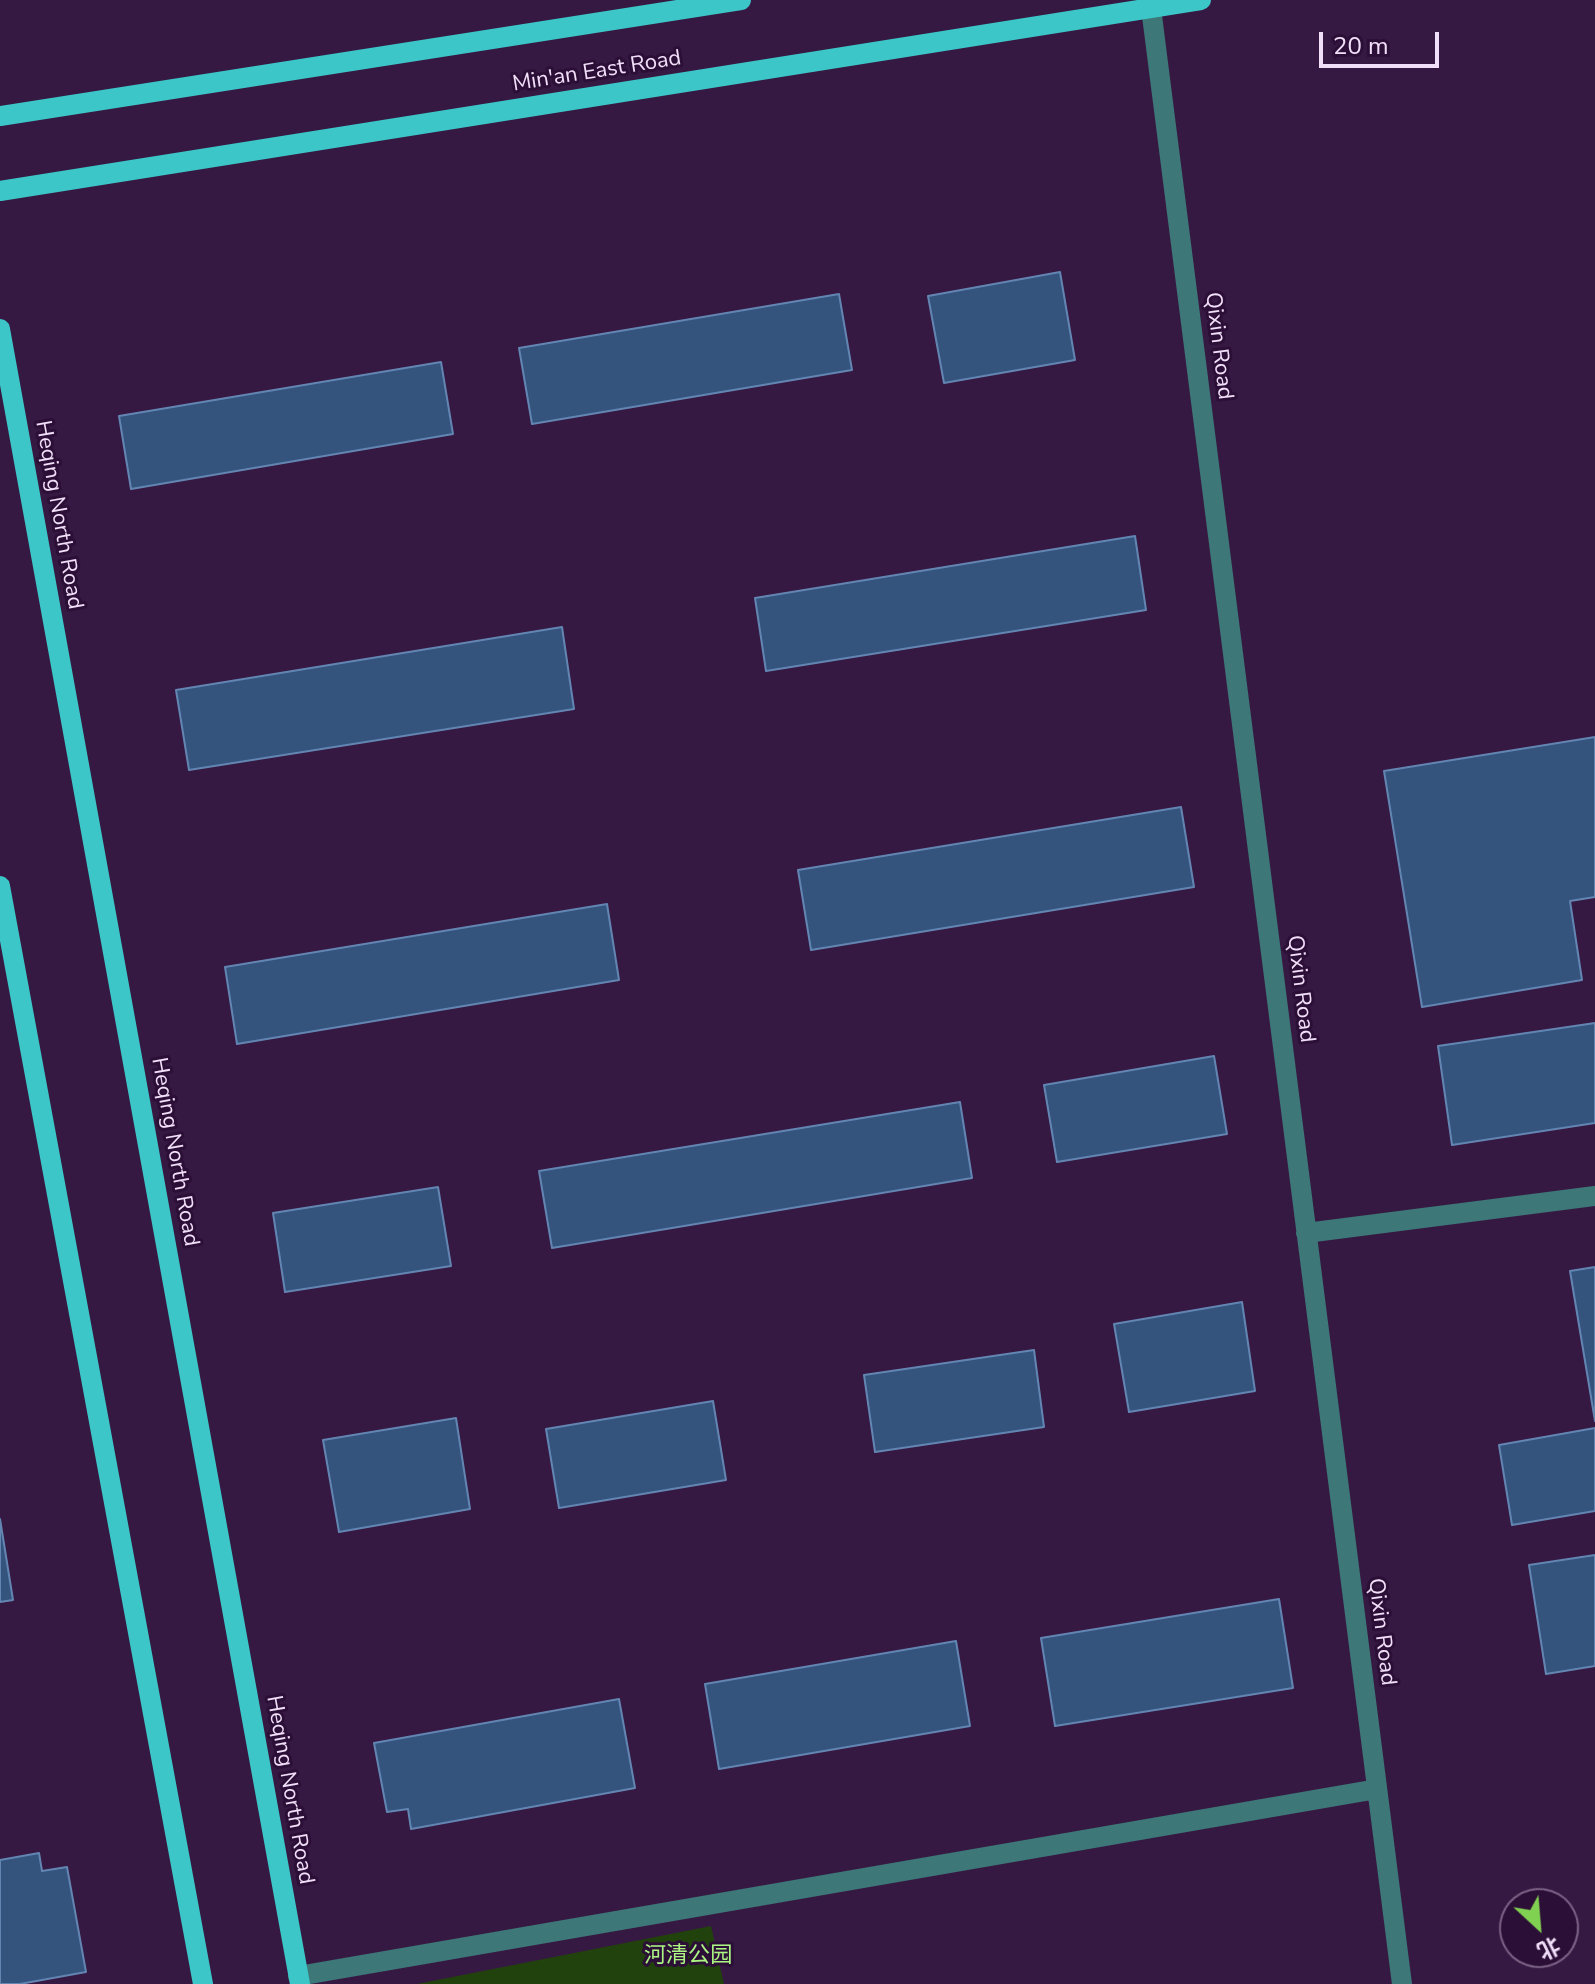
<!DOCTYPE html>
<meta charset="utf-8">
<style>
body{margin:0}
#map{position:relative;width:1595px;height:1984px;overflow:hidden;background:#361942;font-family:"Nunito Sans","Noto Sans SC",sans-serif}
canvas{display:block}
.north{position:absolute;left:1499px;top:1888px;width:80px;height:80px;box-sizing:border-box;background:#2c0f37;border:2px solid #7b6285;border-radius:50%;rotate:154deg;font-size:22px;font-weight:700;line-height:32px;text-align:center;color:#f1dff9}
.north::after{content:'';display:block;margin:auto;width:28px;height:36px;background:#80d051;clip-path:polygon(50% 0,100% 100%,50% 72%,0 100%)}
.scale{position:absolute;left:1319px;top:32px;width:120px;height:36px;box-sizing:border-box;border:4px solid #f1dff9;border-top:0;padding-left:10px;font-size:24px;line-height:28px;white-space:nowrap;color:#f1dff9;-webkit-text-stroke:6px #2c0f37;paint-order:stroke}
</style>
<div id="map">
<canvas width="1595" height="1984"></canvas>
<div class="north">北</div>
<div class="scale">20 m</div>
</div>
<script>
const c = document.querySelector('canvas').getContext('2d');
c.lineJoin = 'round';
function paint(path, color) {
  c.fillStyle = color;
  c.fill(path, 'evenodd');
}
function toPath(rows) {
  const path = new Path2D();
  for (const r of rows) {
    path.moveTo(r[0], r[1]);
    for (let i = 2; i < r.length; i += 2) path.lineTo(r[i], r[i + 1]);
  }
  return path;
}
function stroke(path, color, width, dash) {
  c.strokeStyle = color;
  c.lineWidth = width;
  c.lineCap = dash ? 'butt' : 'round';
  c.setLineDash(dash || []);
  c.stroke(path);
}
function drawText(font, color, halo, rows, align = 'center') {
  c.font = font + ' "Nunito Sans","Noto Sans SC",sans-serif';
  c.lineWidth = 6;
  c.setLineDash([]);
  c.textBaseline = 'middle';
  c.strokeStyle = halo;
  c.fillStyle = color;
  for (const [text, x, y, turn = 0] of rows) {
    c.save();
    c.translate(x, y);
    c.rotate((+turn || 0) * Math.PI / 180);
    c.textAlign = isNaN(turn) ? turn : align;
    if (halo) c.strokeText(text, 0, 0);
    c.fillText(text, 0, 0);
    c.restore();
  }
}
paint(toPath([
 [711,1926,724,1984,417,1984]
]), '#22420d');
const building = toPath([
 [1060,272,1075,360,944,383,928,296,1060,272],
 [839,294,852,370,532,424,519,348,839,294],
 [441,362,453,434,131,489,119,416,441,362],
 [1135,536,1146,610,766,671,755,598,1135,536],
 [562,627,574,709,189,770,176,690,562,627],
 [1595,737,1595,897,1570,901,1582,980,1422,1007,1384,771,1595,737],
 [1181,807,1194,887,811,950,798,870,1181,807],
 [607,904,619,980,237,1044,225,967,607,904],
 [1595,1023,1595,1123,1452,1145,1438,1046,1595,1023],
 [1214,1056,1227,1134,1057,1162,1044,1085,1214,1056],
 [960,1102,972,1178,552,1248,539,1171,960,1102],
 [438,1187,451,1266,285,1292,273,1213,438,1187],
 [1595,1267,1595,1421,1570,1271,1595,1267],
 [1242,1302,1255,1391,1129,1412,1114,1324,1242,1302],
 [1034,1350,1044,1427,875,1452,864,1375,1034,1350],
 [713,1401,726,1480,559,1508,546,1429,713,1401],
 [456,1418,470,1509,339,1532,323,1440,456,1418],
 [1595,1428,1595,1511,1512,1525,1499,1445,1595,1428],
 [0,1519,13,1600,0,1602,0,1519],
 [1595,1555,1595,1666,1546,1674,1529,1565,1595,1555],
 [1279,1599,1293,1688,1055,1726,1041,1638,1279,1599],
 [956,1641,970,1726,719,1769,705,1684,956,1641],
 [619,1699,635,1788,411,1829,408,1809,387,1812,374,1743,619,1699],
 [39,1853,42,1871,67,1867,86,1972,20,1984,0,1984,0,1860,39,1853]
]);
paint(building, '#34547e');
stroke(building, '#6385b2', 2);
stroke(toPath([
 [1150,0,1402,1984],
 [1306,1233,1595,1196],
 [298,1976,1377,1789]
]), '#3d7777', 20);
stroke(toPath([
 [0,116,741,0],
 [0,191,1201,0],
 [0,329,300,1984],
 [0,886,203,1984]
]), '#3cc6c7', 20);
drawText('22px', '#f1dff9', '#2c0f37', [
 ["Min'an East Road",597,72,-9],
 ["Qixin Road",1218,346,83],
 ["Heqing North Road",58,515,80],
 ["Qixin Road",1300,989,83],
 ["Heqing North Road",174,1152,80],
 ["Qixin Road",1381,1632,83],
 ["Heqing North Road",289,1790,80]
]);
drawText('22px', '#abf583', '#2c0f37', [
 ["河清公园",688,1957]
]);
</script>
